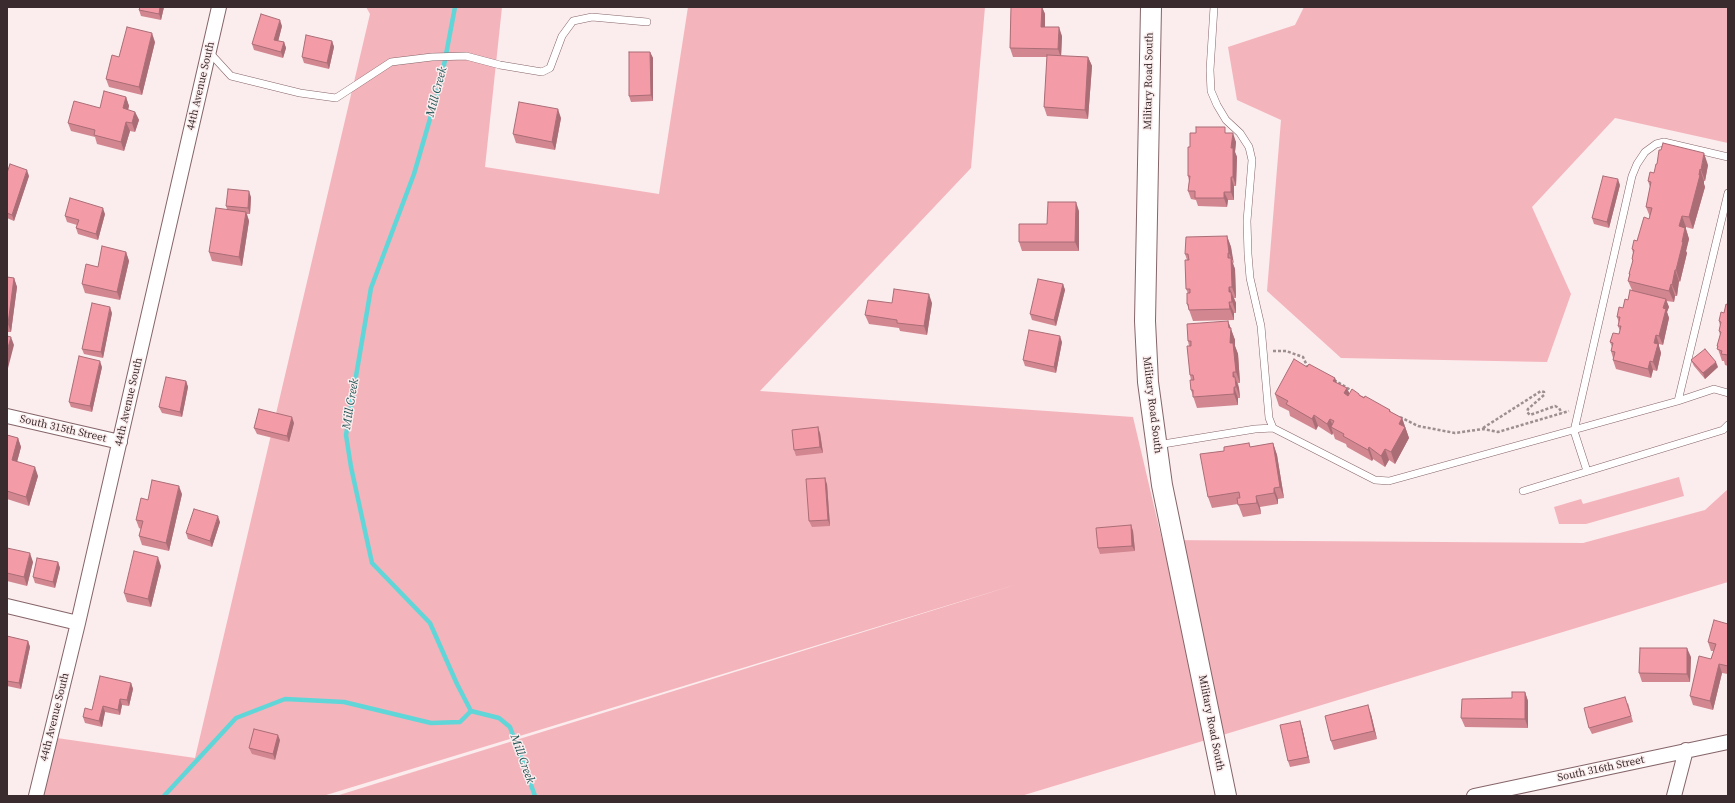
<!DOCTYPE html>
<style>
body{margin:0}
#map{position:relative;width:1735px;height:803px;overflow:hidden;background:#fbeced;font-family:"Source Serif 4",serif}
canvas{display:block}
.frame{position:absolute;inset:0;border:8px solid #3a2c2e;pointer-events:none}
</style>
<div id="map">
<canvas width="1735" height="803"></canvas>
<div class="frame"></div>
</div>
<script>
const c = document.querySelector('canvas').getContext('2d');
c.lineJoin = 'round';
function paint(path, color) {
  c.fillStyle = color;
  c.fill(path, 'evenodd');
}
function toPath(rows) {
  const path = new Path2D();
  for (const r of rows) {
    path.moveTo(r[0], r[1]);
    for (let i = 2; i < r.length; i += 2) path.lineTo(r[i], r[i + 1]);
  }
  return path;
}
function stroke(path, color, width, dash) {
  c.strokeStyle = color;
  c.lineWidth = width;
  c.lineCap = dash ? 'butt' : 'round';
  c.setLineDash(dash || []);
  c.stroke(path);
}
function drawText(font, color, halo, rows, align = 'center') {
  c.font = font + ' "Source Serif 4",serif';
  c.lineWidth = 3;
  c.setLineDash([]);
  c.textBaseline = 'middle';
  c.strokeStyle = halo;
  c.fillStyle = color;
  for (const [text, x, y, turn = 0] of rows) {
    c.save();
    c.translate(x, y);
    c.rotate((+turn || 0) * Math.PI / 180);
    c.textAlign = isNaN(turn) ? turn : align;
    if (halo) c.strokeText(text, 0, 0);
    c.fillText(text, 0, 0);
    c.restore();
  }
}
paint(toPath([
 [366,7,502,7,485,167,659,194,688,7,985,7,971,168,760,391,1133,417,1162,540,1583,543,1705,510,1728,489,1728,582,1021,796,336,796,1021,583,323,796,36,796,50,737,195,758,370,14],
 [1304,7,1728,7,1728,143,1615,118,1532,207,1571,294,1547,362,1341,358,1267,291,1281,120,1237,100,1228,47,1295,25],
 [1679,477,1684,496,1586,524,1559,524,1554,507,1581,499,1583,504]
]), '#f4b4bc');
stroke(toPath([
 [455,7,441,81,414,174,371,288,346,435,351,467,372,563,430,623,457,684,471,711,499,718,510,727,535,796],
 [164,796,236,718,285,699,344,702,431,723,460,722,471,711]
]), '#61d6d8', 4.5);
const lane = toPath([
 [1214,7,1210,70,1211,91,1217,105,1226,120,1240,133,1249,147,1252,160,1247,221,1248,254,1250,278,1261,326,1269,418,1273,428],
 [209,52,231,76,300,93,336,98,391,62,432,57,466,56,500,65,542,72,550,68,562,36,573,21,592,17,647,22],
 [1678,401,1714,389,1728,393],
 [1157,445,1255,429,1273,428,1375,480,1389,481,1678,401,1728,193],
 [1587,471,1574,431,1632,176,1637,164,1645,152,1656,144,1664,142,1728,157],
 [1523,491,1723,430,1728,425]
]);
const street = toPath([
 [7,416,120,442],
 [7,606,78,623],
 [36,796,78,623,219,7],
 [1474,796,1728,742],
 [1674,796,1686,750]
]);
const secondary = toPath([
 [1151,7,1145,321,1148,382,1162,485,1226,796]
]);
stroke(lane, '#856569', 8);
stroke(street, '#856569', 16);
stroke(secondary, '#856569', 22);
stroke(toPath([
 [1273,351,1286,351,1303,357,1308,368],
 [1334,380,1354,392],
 [1400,417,1418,426,1455,433,1483,429,1498,432,1569,411],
 [1483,428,1541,391,1544,392,1544,395,1528,409,1527,412,1530,415,1555,406,1559,408,1562,413]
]), '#9d8e90', 2.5, [3, 2]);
stroke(lane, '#fff', 7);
stroke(street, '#fff', 14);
stroke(secondary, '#fff', 20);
paint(toPath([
 [140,7,164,7,161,20,141,16,139,10],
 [1011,7,1042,7,1045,14,1045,27,1062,36,1061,56,1088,57,1092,66,1088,119,1047,116,1044,107,1047,57,1013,57,1010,48],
 [282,26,278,41,284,42,286,48,283,58,254,50,252,44],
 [332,41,334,47,329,69,304,63,302,57],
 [155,42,142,95,109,87,106,79,119,57],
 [650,52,653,58,653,101,631,102,629,96],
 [126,97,129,106,128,110,135,112,139,120,135,132,130,131,124,151,97,144,95,137,71,131,68,123,100,108],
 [561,118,555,150,516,143,513,134],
 [1228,133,1236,142,1235,152,1237,157,1236,186,1234,186,1234,200,1228,200,1227,207,1198,206,1196,200,1191,199,1188,191,1189,181,1188,176,1190,147],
 [1708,165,1705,181,1704,181,1704,184,1705,187,1693,229,1686,227,1686,229,1689,239,1686,251,1687,253,1680,282,1679,281,1677,296,1675,296,1674,302,1666,301,1669,307,1667,312,1669,318,1663,345,1659,344,1659,346,1661,353,1657,371,1653,370,1651,378,1616,369,1613,360,1613,358,1611,351,1612,347,1610,342,1619,334,1620,331,1618,326,1619,323,1617,317,1628,300,1632,290,1628,281,1629,276,1629,274,1633,262,1632,259,1633,253,1632,249,1650,217,1646,207,1650,187,1648,181,1654,173],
 [7,173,29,176,14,221,7,218],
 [1620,185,1609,228,1594,224,1592,218],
 [251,197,250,214,247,214,249,221,242,266,212,261,209,252,227,209,226,206],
 [1079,211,1079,251,1022,251,1019,242],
 [105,214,98,240,78,234,76,228,77,225,67,222,65,216],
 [1227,236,1231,247,1233,264,1235,269,1236,298,1234,298,1236,303,1236,313,1234,313,1234,320,1193,321,1187,304,1188,293,1186,289,1187,260,1185,254],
 [126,252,129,261,120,300,85,293,82,284],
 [7,277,14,278,17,287,11,332,7,332],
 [1063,284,1065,290,1056,326,1032,320,1030,314],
 [892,303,932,303,927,335,900,331,899,328,869,324,865,315],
 [1728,303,1728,366,1725,365,1724,361,1722,361,1717,346,1720,335,1719,331,1720,326,1719,321,1724,313],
 [112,313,103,358,84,354,82,349],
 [1228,321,1235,340,1235,346,1238,354,1240,383,1238,383,1239,388,1240,398,1238,398,1238,405,1197,408,1191,390,1191,380,1190,375,1189,346,1188,341],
 [1062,342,1056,373,1025,366,1023,360],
 [1691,360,1718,367,1705,379,1694,366],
 [102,367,92,412,71,407,69,402],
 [1307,367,1335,378,1336,383,1347,388,1349,394,1360,395,1390,410,1391,412,1402,418,1409,438,1395,464,1389,460,1385,467,1373,459,1372,461,1347,447,1346,444,1335,439,1333,433,1332,435,1318,426,1316,430,1290,416,1289,411,1279,406,1275,394],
 [186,381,188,387,182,417,162,413,159,407],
 [294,423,289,442,257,434,254,428],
 [820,433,823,453,796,456,794,450],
 [7,435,18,438,21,447,17,462,38,476,29,506,7,499],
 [1273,443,1277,455,1284,498,1278,499,1278,504,1260,507,1261,514,1243,517,1238,504,1212,508,1208,497,1251,447],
 [827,484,830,526,812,527,809,521],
 [182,494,169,551,142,545,139,536,141,529,139,528,136,520],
 [220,522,212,547,188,539,186,533],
 [1131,525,1133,531,1135,551,1100,554,1098,548],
 [7,548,33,562,27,586,7,581],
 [58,562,60,568,55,588,35,583,33,577],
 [161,566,151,607,127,602,124,593],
 [1728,624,1728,674,1722,673,1713,710,1693,705,1690,696,1711,659,1714,651,1711,651,1708,642],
 [7,636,28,641,30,647,21,689,7,686],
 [1691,657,1690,682,1642,682,1639,673],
 [131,683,133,689,129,706,122,705,120,715,105,712,102,727,85,723,83,717,92,710],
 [1525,692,1528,701,1528,728,1465,727,1461,718,1512,698],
 [1628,703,1633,722,1592,734,1589,728],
 [1371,714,1377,739,1334,750,1331,741],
 [1302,727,1310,763,1290,767,1288,761],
 [280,740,275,760,252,754,249,748]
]), '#d18690');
paint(toPath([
 [160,7,164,7,161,20,159,14],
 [1042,7,1045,14,1045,36,1041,27],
 [280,20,282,26,277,46,274,40],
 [1059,27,1062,36,1061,58,1058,49],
 [152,33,155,42,142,95,139,87],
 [332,41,334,47,329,69,327,63],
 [284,42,286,48,283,58,281,52],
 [650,52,653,58,653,101,651,95],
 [1088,57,1092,66,1088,119,1085,110],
 [126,97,129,106,126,117,123,108],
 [558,109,561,118,555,150,552,142],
 [135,112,139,120,135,132,132,123],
 [126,122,130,131,124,151,121,142],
 [1233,133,1236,142,1235,152,1237,157,1236,186,1233,177,1231,148],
 [1704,153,1708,165,1705,181,1701,170],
 [1700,169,1704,181,1704,184,1705,187,1693,229,1689,217],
 [27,170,29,176,14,221,12,215],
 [1231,177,1234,186,1234,200,1231,192],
 [1618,179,1620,185,1609,228,1607,222],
 [249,191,251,197,250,214,248,208],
 [1224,192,1228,200,1227,207,1224,198],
 [1076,202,1079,211,1079,251,1075,242],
 [103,208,105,214,98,240,96,234],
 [246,212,249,221,242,266,239,257],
 [1682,216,1686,227,1686,229,1689,239,1686,251,1687,253,1680,282,1676,270,1682,242,1679,226],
 [1227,236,1231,247,1234,264,1229,253],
 [126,252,129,261,120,300,117,292],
 [1228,253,1231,263,1231,258,1235,269,1236,298,1232,287],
 [1675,270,1679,281,1677,296,1672,285],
 [14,278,17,287,11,332,8,324],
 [1063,284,1065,290,1056,326,1054,320],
 [1671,284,1675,296,1674,302,1669,291],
 [1229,287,1236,303,1236,313,1229,292],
 [929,294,932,303,927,335,924,326],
 [1666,299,1669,307,1667,312,1669,318,1663,345,1659,336,1663,308],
 [1229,302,1234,313,1234,320,1230,309],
 [110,307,112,313,103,358,101,352],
 [1228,321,1235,340,1235,346,1238,354,1240,383,1236,372,1230,343],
 [1656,335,1659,344,1659,346,1661,353,1657,371,1653,362,1654,343],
 [1060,336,1062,342,1056,373,1054,367],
 [11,337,14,345,7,372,7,351],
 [100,361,102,367,92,412,90,406],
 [1650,361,1653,370,1651,378,1648,369],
 [1716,362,1718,367,1705,379,1703,373],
 [1233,372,1236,380,1235,377,1239,388,1240,398,1233,377],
 [1335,378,1339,389,1333,381],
 [186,381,188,387,182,417,180,412],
 [1234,387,1238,398,1238,405,1234,394],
 [1347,388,1352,399,1344,393],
 [1314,415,1318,426,1316,430,1312,419],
 [292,417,294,423,289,442,287,436],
 [1402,418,1409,438,1395,464,1391,452,1399,424],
 [1330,419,1334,429,1331,427,1333,433,1332,435,1327,424],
 [818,427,820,433,823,453,820,447],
 [18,438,21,447,15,469,12,460],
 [1273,443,1277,455,1284,498,1280,487],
 [1369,447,1373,459,1372,461,1368,450],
 [1385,449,1389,460,1385,467,1381,456],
 [35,467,38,476,29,506,26,497],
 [825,478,827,484,830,526,828,520],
 [179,486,182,494,169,551,166,543],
 [1274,488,1278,499,1278,504,1274,493],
 [1256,496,1260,507,1261,514,1257,503],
 [218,516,220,522,212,547,210,541],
 [1131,525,1133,531,1135,551,1132,546],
 [30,553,33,562,27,586,24,577],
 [158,557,161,566,151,607,148,599],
 [58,562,60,568,55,588,53,582],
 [28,641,30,647,21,689,19,683],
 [1687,648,1691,657,1690,682,1687,674],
 [1719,664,1722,673,1713,710,1710,701],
 [131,683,133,689,129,706,127,700],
 [1525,692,1528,701,1528,728,1525,719],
 [120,699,122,705,120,715,118,710],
 [1368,705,1371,714,1377,739,1374,731],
 [103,706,105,712,102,727,99,721],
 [1300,721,1302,727,1310,763,1308,757],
 [278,735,280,740,275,760,273,754]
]), '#aa6d76');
const building = toPath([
 [140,7,160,7,159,14,139,10,140,7],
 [1011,7,1042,7,1041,27,1059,27,1058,49,1010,48,1011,7],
 [261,14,280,20,274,40,284,42,281,52,252,44,261,14],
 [127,27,152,33,139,87,106,79,112,55,119,57,127,27],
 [306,35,332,41,327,63,302,57,306,35],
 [629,52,650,52,651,95,629,96,629,52],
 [1047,55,1088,57,1085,110,1044,107,1047,55],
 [104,91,126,97,123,108,135,112,132,123,126,122,121,142,94,135,95,130,68,123,74,101,100,108,104,91],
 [519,102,558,109,552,142,513,134,519,102],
 [1196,127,1225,127,1225,133,1233,133,1231,148,1233,148,1233,177,1231,177,1231,192,1224,192,1224,198,1195,198,1195,191,1188,191,1190,176,1188,176,1188,147,1190,147,1190,133,1196,133,1196,127],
 [1663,143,1704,153,1701,170,1700,169,1699,175,1700,175,1689,217,1682,216,1679,226,1685,228,1682,242,1683,242,1676,270,1675,270,1672,285,1671,284,1669,291,1628,281,1630,274,1629,274,1633,260,1632,259,1634,250,1632,249,1634,240,1637,241,1644,217,1649,219,1652,208,1646,207,1651,182,1648,181,1650,172,1654,173,1656,164,1657,164,1659,150,1661,150,1663,143],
 [10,164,27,170,12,215,7,213,7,173,10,164],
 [1603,176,1618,179,1607,222,1592,218,1603,176],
 [228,189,249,191,248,208,226,206,228,189],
 [70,198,103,208,96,234,76,228,79,220,65,216,70,198],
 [1048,202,1076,202,1075,242,1019,242,1019,224,1047,224,1048,202],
 [216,208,246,212,239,257,209,252,216,208],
 [1227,236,1229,253,1228,253,1228,258,1231,258,1232,287,1229,287,1229,292,1231,292,1232,302,1229,302,1230,309,1189,310,1188,304,1187,304,1187,293,1190,293,1190,289,1186,289,1185,260,1189,260,1188,254,1185,254,1186,237,1227,236],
 [102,246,126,252,117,292,82,284,86,264,98,267,102,246],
 [7,277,14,278,8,324,7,323,7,277],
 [1038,279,1063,284,1054,320,1030,314,1038,279],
 [894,289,929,294,924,326,897,323,897,320,865,315,868,300,892,303,894,289],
 [1630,290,1666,299,1663,308,1666,309,1659,336,1656,335,1654,343,1658,344,1653,362,1650,361,1648,369,1613,360,1615,352,1611,351,1613,343,1610,342,1613,333,1619,334,1621,326,1618,326,1620,317,1617,317,1619,307,1623,308,1625,299,1628,300,1630,290],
 [92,303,110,307,101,352,82,349,92,303],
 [1728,303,1728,355,1721,354,1722,351,1717,349,1718,346,1717,346,1721,332,1719,331,1721,322,1719,321,1721,312,1724,313,1726,304,1728,305,1728,303],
 [1228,321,1229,328,1231,328,1230,343,1233,343,1236,372,1233,372,1233,377,1235,377,1236,387,1234,387,1234,394,1193,397,1193,390,1191,390,1190,380,1194,380,1193,375,1190,375,1187,346,1191,346,1191,341,1188,341,1187,324,1228,321],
 [1029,330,1060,336,1054,367,1023,360,1029,330],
 [7,336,11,337,7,351,7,336],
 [1705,349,1716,362,1703,373,1691,360,1705,349],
 [79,356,100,361,90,406,69,402,79,356],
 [1294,359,1307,367,1309,364,1335,378,1333,381,1347,388,1344,393,1348,396,1352,389,1359,394,1359,395,1364,398,1365,396,1390,410,1389,411,1402,418,1399,424,1405,427,1391,452,1385,449,1381,456,1369,447,1368,450,1343,436,1344,434,1331,427,1334,421,1330,419,1327,424,1314,415,1312,419,1286,404,1288,401,1275,394,1294,359],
 [166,377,186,381,180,412,159,407,166,377],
 [259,409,292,417,287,436,254,428,259,409],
 [818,427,820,447,794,450,792,430,818,427],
 [7,435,18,438,12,460,35,467,26,497,7,491,7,435],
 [1249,443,1250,447,1273,443,1280,487,1274,488,1274,493,1256,496,1257,503,1238,505,1237,498,1240,498,1239,492,1208,497,1200,454,1224,451,1224,447,1249,443],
 [825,478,828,520,809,521,806,479,825,478],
 [152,480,179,486,166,543,139,536,143,521,136,520,141,498,148,500,152,480],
 [194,509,218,516,210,541,186,533,194,509],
 [1131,525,1132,546,1098,548,1096,528,1131,525],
 [7,548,30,553,24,577,7,573,7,548],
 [134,551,158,557,148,599,124,593,134,551],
 [37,558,58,562,53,582,33,577,37,558],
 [1714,620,1728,624,1728,666,1719,664,1710,701,1690,696,1699,656,1711,659,1716,644,1708,642,1714,620],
 [7,636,28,641,19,683,7,681,7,636],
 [1640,648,1687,648,1687,674,1639,673,1640,648],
 [100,676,131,683,127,700,120,699,118,710,103,706,99,721,83,717,85,708,92,710,100,676],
 [1512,692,1525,692,1525,719,1461,718,1462,699,1512,698,1512,692],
 [1625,697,1631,716,1589,728,1584,708,1625,697],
 [1368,705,1374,731,1331,741,1325,716,1368,705],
 [1300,721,1308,757,1288,761,1280,725,1300,721],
 [254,729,278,735,273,754,249,748,254,729]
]);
paint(building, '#f39ca8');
stroke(building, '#aa6d76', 1);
drawText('11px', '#3a2c2e', '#fbeced', [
 ["Military Road South",1149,81,-89],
 ["44th Avenue South",201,86,-77],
 ["44th Avenue South",129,402,-77],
 ["Military Road South",1152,405,83],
 ["South 315th Street",63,429,13],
 ["44th Avenue South",55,717,-76],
 ["Military Road South",1211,723,79],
 ["South 316th Street",1601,769,-12]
]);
drawText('italic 12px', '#245657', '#fbeced', [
 ["Mill Creek",437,92,-75],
 ["Mill Creek",351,404,-81],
 ["Mill Creek",522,759,70]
]);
</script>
